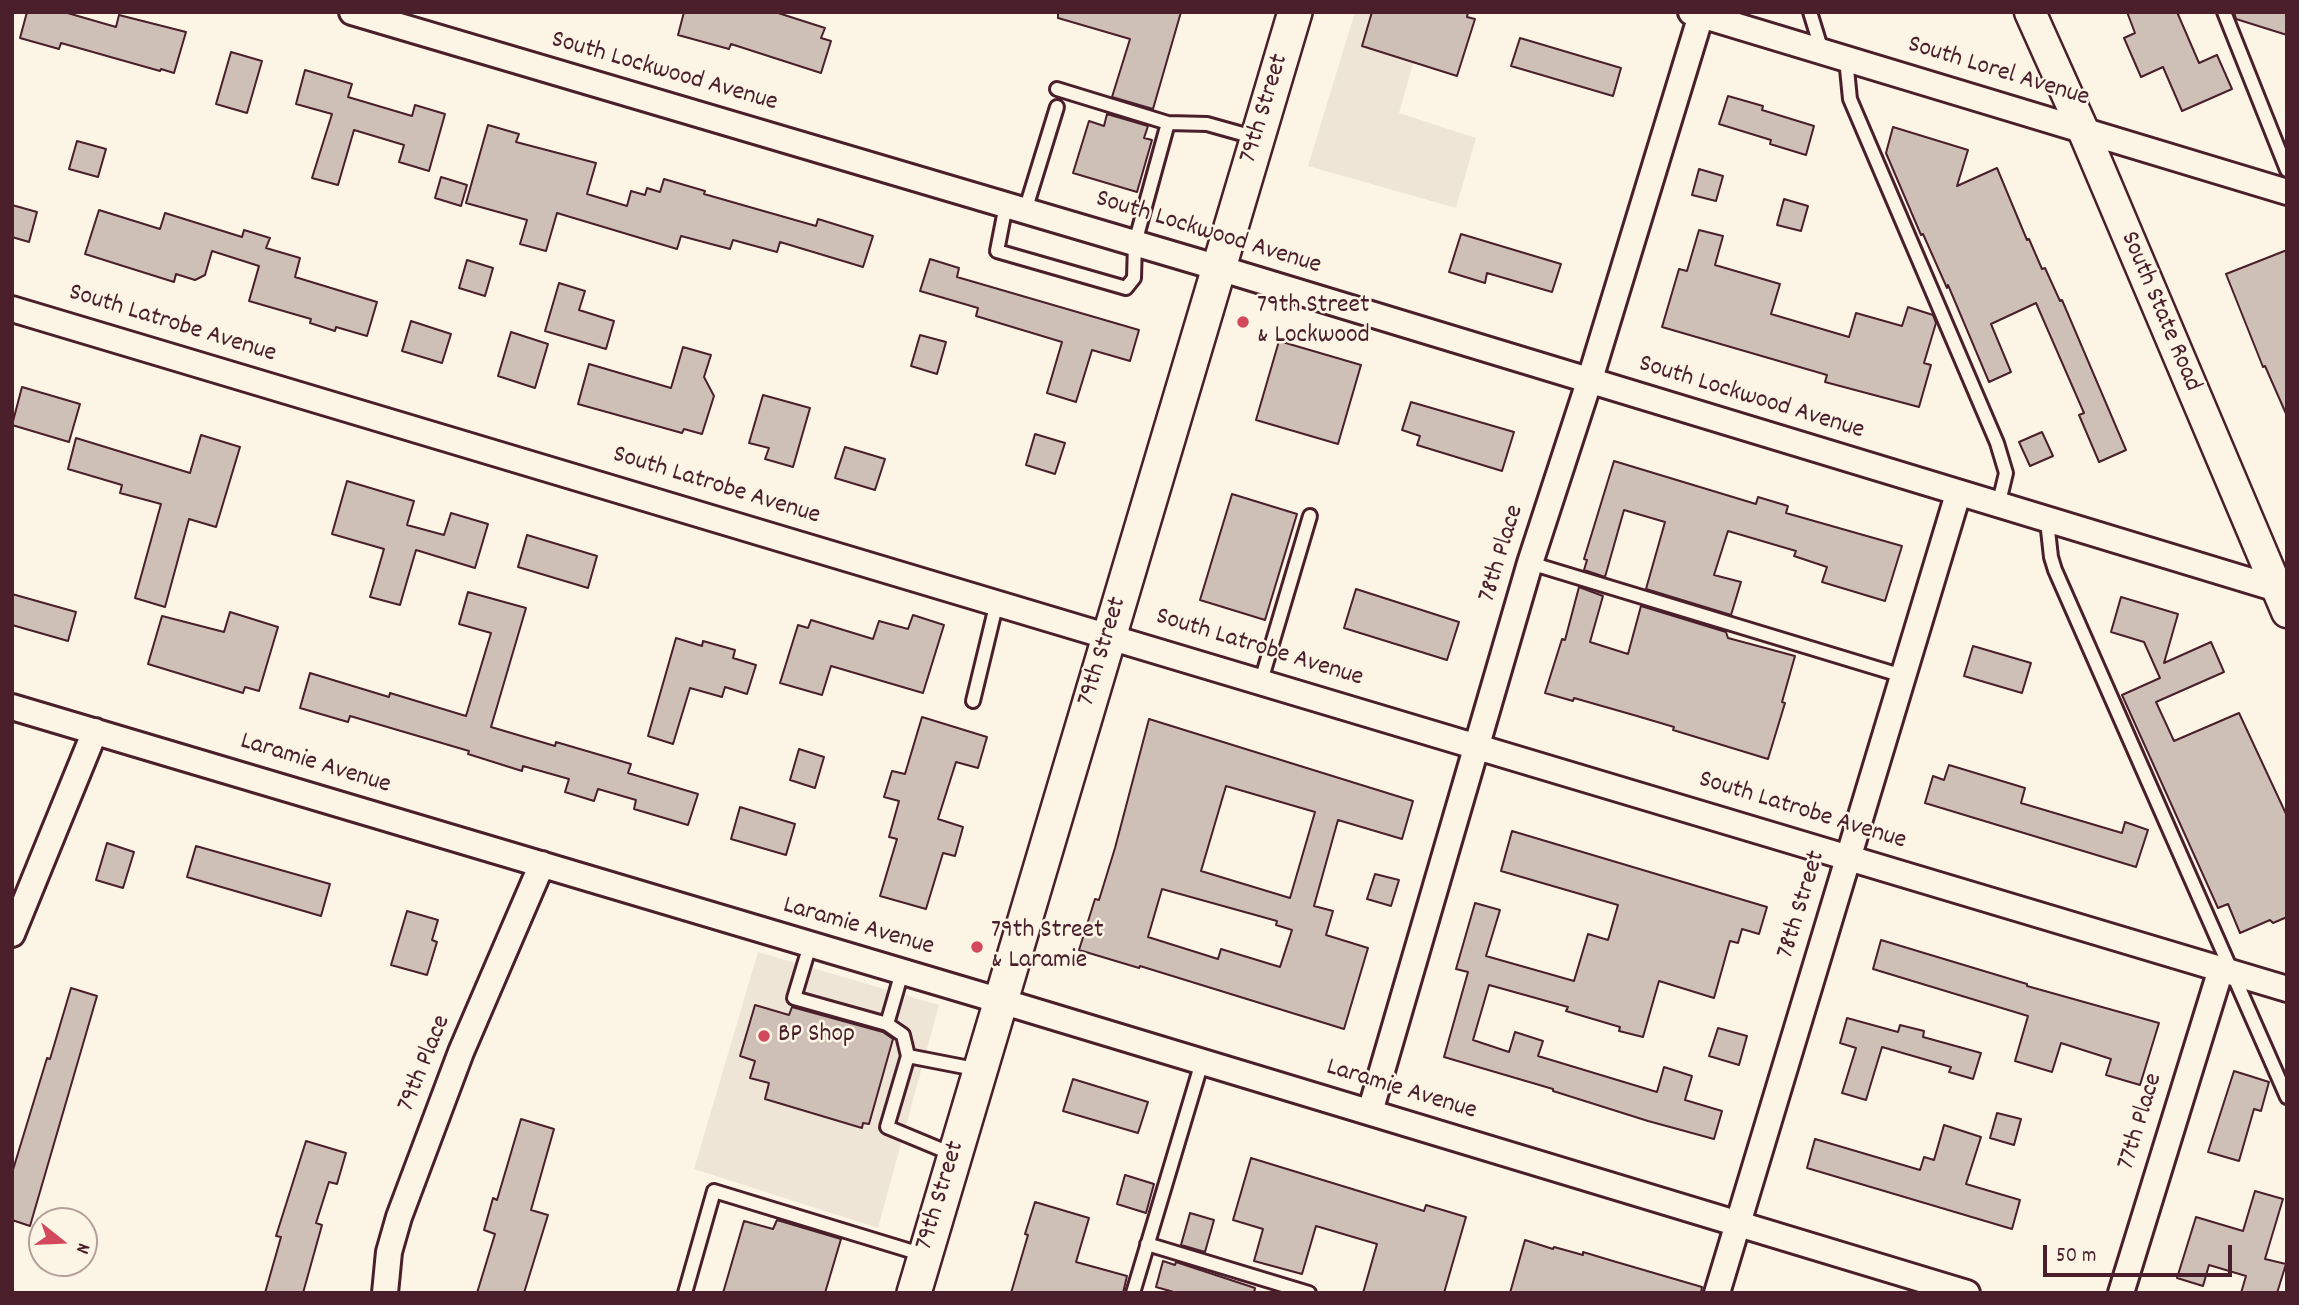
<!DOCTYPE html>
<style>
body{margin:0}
#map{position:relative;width:2299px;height:1305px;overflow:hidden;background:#fcf5e5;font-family:Dekko,sans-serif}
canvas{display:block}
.frame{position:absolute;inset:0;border:14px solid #4a1f2b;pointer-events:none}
.north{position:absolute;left:28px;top:1207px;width:70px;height:70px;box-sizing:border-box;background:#fcf5e5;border:2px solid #b59f9b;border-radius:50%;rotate:108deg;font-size:19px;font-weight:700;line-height:28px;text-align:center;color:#4a1f2b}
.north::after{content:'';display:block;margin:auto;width:24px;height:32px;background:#d1495b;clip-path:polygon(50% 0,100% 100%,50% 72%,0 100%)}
.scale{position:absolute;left:2043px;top:1245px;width:189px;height:32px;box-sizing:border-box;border:4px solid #4a1f2b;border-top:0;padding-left:9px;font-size:21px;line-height:24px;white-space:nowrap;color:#4a1f2b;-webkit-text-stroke:5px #fcf5e5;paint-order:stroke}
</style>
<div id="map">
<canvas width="2299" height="1305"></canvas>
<div class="frame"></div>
<div class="north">N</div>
<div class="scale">50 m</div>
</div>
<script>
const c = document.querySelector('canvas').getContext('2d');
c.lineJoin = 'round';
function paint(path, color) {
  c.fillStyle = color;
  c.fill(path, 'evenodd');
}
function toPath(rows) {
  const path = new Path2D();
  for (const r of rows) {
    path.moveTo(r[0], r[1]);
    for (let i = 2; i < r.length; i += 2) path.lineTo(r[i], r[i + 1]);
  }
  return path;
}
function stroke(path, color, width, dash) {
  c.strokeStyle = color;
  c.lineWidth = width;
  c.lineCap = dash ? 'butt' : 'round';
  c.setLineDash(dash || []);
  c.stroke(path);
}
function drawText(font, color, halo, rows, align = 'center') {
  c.font = font + ' Dekko,sans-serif';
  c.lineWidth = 5;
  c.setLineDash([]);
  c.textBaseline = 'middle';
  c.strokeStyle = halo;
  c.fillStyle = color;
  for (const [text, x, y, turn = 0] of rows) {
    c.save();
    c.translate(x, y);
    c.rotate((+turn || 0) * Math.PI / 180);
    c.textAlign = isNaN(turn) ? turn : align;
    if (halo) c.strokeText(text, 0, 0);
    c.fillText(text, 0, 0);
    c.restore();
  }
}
paint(toPath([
 [1355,12,1428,12,1399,113,1476,138,1456,208,1308,166],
 [758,952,939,1005,878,1228,694,1169]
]), '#eee5d7');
const building = toPath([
 [27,12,64,12,116,27,119,15,186,32,174,73,161,69,160,71,61,43,59,49,20,38,27,12],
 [684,12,775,12,825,28,821,38,831,41,821,73,731,44,729,49,678,35,684,12],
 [1058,12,1181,12,1153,109,1112,97,1130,39,1058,18,1058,12],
 [1372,12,1468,12,1467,17,1475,19,1457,76,1362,46,1372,12],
 [2127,12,2177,12,2199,63,2217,55,2232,89,2182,111,2163,67,2141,77,2124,38,2135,33,2127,12],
 [2234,12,2287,12,2287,35,2236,19,2234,12],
 [1520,38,1621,68,1613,96,1511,66,1520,38],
 [231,52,262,61,247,113,216,104,231,52],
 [305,70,352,84,348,97,412,116,415,105,445,114,429,171,399,162,404,145,354,130,338,185,312,178,332,114,296,104,305,70],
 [1728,96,1763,106,1762,110,1814,126,1806,155,1770,144,1771,140,1719,124,1728,96],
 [1107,114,1148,126,1144,138,1152,140,1137,192,1073,173,1089,121,1104,126,1107,114],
 [488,125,519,134,516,142,596,163,587,194,627,206,631,191,645,195,647,188,660,192,664,179,705,191,704,194,816,226,818,219,873,236,863,267,780,242,777,252,733,240,730,249,681,236,677,249,557,213,546,251,520,244,527,220,466,203,488,125],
 [1893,127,1968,150,1957,186,1997,168,2027,240,2029,239,2042,269,2045,268,2060,301,2062,300,2126,450,2099,462,2079,415,2084,413,2036,303,1991,324,2011,372,1989,382,1948,285,1947,288,1923,234,1921,235,1886,153,1893,127],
 [77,141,106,149,98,177,69,169,77,141],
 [1699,169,1723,176,1716,201,1692,195,1699,169],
 [441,177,467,185,461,206,435,198,441,177],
 [1784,199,1808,206,1801,231,1777,225,1784,199],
 [12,205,37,212,29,242,12,237,12,205],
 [99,210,160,229,165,213,242,237,244,230,270,238,266,248,300,258,295,277,377,302,367,336,336,327,335,331,310,323,311,319,249,301,259,266,212,251,205,275,195,280,176,274,174,282,85,254,99,210],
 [1699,230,1723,236,1715,265,1780,284,1771,314,1849,337,1856,313,1902,326,1908,307,1933,315,1936,323,1924,363,1931,365,1919,407,1825,382,1827,375,1662,327,1679,269,1687,271,1699,230],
 [1461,234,1561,264,1552,292,1487,273,1485,283,1449,272,1461,234],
 [2287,250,2287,416,2265,366,2263,367,2226,274,2287,250],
 [930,259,959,268,957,277,1139,330,1130,361,1092,350,1076,402,1047,393,1062,342,976,316,978,308,920,291,930,259],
 [467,260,493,268,485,296,459,288,467,260],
 [559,283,585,291,579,310,614,321,606,349,545,331,559,283],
 [411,321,451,334,442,363,402,351,411,321],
 [511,332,548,344,535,388,498,376,511,332],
 [920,335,946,342,937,374,911,366,920,335],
 [1279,341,1361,365,1338,444,1256,420,1279,341],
 [683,347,711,355,704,377,714,396,702,434,684,429,682,433,578,404,589,364,671,388,683,347],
 [22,387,80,404,69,442,12,425,22,387],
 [763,395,810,408,793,467,765,459,769,448,749,443,763,395],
 [1411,402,1514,432,1502,471,1417,445,1420,436,1402,430,1411,402],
 [2042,432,2053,456,2030,466,2019,442,2042,432],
 [1035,434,1065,443,1055,474,1026,465,1035,434],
 [201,435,240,447,216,527,189,519,165,607,135,598,161,504,120,493,122,485,68,469,76,438,190,473,201,435],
 [845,447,885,459,875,490,835,478,845,447],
 [1614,461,1756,504,1758,497,1788,506,1786,513,1902,546,1885,601,1822,582,1827,567,1794,556,1796,551,1728,531,1714,575,1741,582,1731,615,1646,589,1665,522,1624,510,1605,577,1584,570,1587,560,1584,559,1614,461],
 [347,481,414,501,407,525,444,535,451,513,488,524,475,568,416,550,400,605,370,597,384,549,332,534,347,481],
 [1232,494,1297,514,1265,620,1200,600,1232,494],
 [527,535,597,556,588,588,518,567,527,535],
 [1579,587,1603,596,1590,642,1628,654,1641,606,1726,632,1728,638,1795,656,1782,702,1785,703,1768,759,1673,730,1674,727,1637,716,1574,698,1573,701,1545,693,1562,639,1565,640,1579,587],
 [1356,589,1459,622,1447,660,1344,628,1356,589],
 [468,592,526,608,491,727,555,746,556,742,631,764,628,773,698,794,688,825,634,809,636,800,598,789,594,801,565,792,569,779,523,766,522,771,468,754,469,751,350,716,348,722,300,708,310,673,389,697,390,693,466,716,491,633,459,624,468,592],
 [12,594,76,612,68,641,12,625,12,594],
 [2121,597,2178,614,2164,663,2211,642,2224,672,2156,702,2174,741,2239,713,2287,816,2287,917,2273,923,2270,920,2240,933,2228,904,2218,908,2122,695,2160,678,2144,642,2111,632,2121,597],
 [230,612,278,627,259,691,245,687,243,693,148,664,162,616,224,632,230,612],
 [913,615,944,625,923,693,831,666,822,695,780,683,798,625,808,628,811,620,873,639,879,621,908,629,913,615],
 [676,638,702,646,703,641,735,650,733,658,756,665,747,694,725,687,722,697,690,688,673,744,648,736,676,638],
 [1973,646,2031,663,2022,693,1964,676,1973,646],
 [922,717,987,737,978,768,956,762,938,819,963,827,955,856,943,853,926,909,880,896,897,839,889,837,899,801,884,797,892,771,905,774,922,717],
 [1149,719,1413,801,1402,839,1338,820,1314,906,1333,911,1326,935,1368,948,1344,1029,1140,966,1139,968,1079,950,1095,899,1099,900,1115,848,1149,719],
 [1226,786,1315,812,1290,898,1201,871,1226,786],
 [1162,889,1277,921,1276,925,1292,930,1280,967,1221,949,1218,959,1148,937,1162,889],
 [799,749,824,757,815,788,790,780,799,749],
 [1949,765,2025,788,2021,803,2122,833,2125,822,2148,830,2136,867,1925,803,1933,776,1944,780,1949,765],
 [740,807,795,824,786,855,731,839,740,807],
 [1512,831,1767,907,1759,934,1742,929,1738,943,1730,941,1714,998,1659,981,1643,1037,1619,1031,1620,1027,1566,1011,1568,1007,1489,985,1473,1040,1509,1052,1515,1032,1543,1041,1538,1056,1657,1092,1664,1067,1692,1076,1685,1100,1722,1111,1714,1139,1648,1121,1553,1091,1553,1089,1444,1057,1468,972,1456,969,1475,903,1500,910,1486,956,1574,981,1588,934,1608,940,1618,905,1501,871,1512,831],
 [107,843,134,852,123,888,96,880,107,843],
 [196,846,330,884,321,916,187,877,196,846],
 [1375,874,1399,880,1391,906,1367,899,1375,874],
 [407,911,438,920,432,940,437,942,427,975,391,965,407,911],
 [1881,940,2027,984,2027,986,2159,1023,2140,1085,2106,1075,2111,1059,2061,1043,2052,1072,2015,1061,2028,1016,1873,969,1881,940],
 [71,988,97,996,30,1226,12,1220,12,1173,47,1058,50,1059,71,988],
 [755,1005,789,1015,792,1007,883,1032,893,1039,869,1124,863,1123,862,1128,765,1099,769,1083,750,1078,755,1061,740,1056,755,1005],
 [1847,1018,1898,1032,1900,1025,1924,1031,1923,1037,1981,1053,1973,1079,1949,1072,1951,1067,1882,1047,1866,1100,1842,1093,1856,1048,1840,1043,1847,1018],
 [1718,1028,1747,1036,1739,1065,1709,1056,1718,1028],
 [2234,1071,2269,1082,2261,1111,2254,1109,2239,1161,2208,1152,2234,1071],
 [1073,1079,1148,1102,1138,1133,1063,1111,1073,1079],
 [1997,1113,2021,1119,2014,1145,1990,1138,1997,1113],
 [521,1119,554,1129,531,1210,548,1215,524,1293,477,1293,495,1234,484,1230,493,1198,497,1200,521,1119],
 [1944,1125,1981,1137,1966,1184,2020,1200,2012,1229,1807,1168,1815,1139,1920,1170,1924,1157,1934,1160,1944,1125],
 [306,1141,346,1153,337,1184,329,1182,316,1223,322,1225,303,1293,265,1293,281,1237,276,1236,306,1141],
 [1251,1158,1424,1211,1426,1205,1466,1217,1444,1293,1363,1293,1377,1244,1316,1226,1302,1274,1254,1261,1263,1229,1233,1220,1251,1158],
 [1125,1175,1154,1184,1146,1213,1117,1204,1125,1175],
 [2255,1191,2283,1199,2265,1259,2286,1264,2277,1293,2241,1293,2246,1276,2209,1265,2203,1286,2177,1278,2196,1217,2243,1231,2255,1191],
 [1035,1202,1089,1218,1076,1262,1127,1276,1123,1293,1011,1293,1028,1235,1025,1234,1035,1202],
 [1190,1213,1214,1220,1205,1252,1181,1245,1190,1213],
 [777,1220,841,1239,825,1293,723,1293,744,1221,773,1229,777,1220],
 [1525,1240,1553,1249,1554,1247,1583,1255,1583,1252,1613,1261,1702,1287,1701,1293,1510,1293,1525,1240],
 [1163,1261,1175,1265,1176,1262,1255,1288,1254,1293,1177,1293,1156,1287,1163,1261]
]);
paint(building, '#cfc0b7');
stroke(building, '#4a1f2b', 2);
const service = toPath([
 [1810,12,1822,51],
 [2224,12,2287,170],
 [1846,59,1850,99,1997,443,2006,473,1998,506],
 [1057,89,1168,123,1207,124,1257,138],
 [1006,205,997,251,1126,288,1134,278,1135,243,1168,123],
 [1025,211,1057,107],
 [2047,521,2051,557,2055,570,2287,1097],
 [1530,563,1903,676],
 [1261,681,1310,516],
 [973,701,997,602],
 [810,945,794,998,887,1024,902,972],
 [887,1024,903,1035,908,1056,887,1127,952,1154],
 [908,1056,980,1070],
 [1147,1244,1309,1293],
 [685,1293,714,1191,924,1255],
 [1133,1293,1202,1062]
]);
const minor = toPath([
 [352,12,1219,268,2287,592],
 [1691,12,2287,192],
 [12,309,2287,989],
 [12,707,1001,1001,1967,1293],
 [12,934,95,731],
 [1370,1112,1530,563,1590,379,1701,15],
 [385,1293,389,1252,399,1217,461,1052,542,864],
 [1717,1293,1958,494],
 [2121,1293,2221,969]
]);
const tertiary = toPath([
 [2030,12,2083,130,2287,612]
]);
const secondary = toPath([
 [914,1293,1295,12]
]);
stroke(service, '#4a1f2b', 18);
stroke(minor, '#4a1f2b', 30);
stroke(tertiary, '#4a1f2b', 35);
stroke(secondary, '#4a1f2b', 38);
stroke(service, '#fcf5e5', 12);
stroke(minor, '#fcf5e5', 24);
stroke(tertiary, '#fcf5e5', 30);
stroke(secondary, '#fcf5e5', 33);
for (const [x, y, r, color] of [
 [1243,322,7,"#d1495b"],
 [977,947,7,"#d1495b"],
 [764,1036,7,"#d1495b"]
]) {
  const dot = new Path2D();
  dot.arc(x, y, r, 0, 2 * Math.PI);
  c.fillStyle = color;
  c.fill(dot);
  stroke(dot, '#fcf5e5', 2.5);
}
drawText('26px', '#4a1f2b', '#fcf5e5', [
 ["South Lockwood Avenue",664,73,16],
 ["South Lorel Avenue",1998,73,17],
 ["79th Street",1266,109,-73],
 ["South Lockwood Avenue",1208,234,17],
 ["South State Road",2159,312,67],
 ["South Latrobe Avenue",172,325,17],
 ["South Lockwood Avenue",1751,399,17],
 ["South Latrobe Avenue",716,487,17],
 ["78th Place",1503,554,-73],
 ["South Latrobe Avenue",1259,649,17],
 ["79th Street",1104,652,-73],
 ["Laramie Avenue",315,765,17],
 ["South Latrobe Avenue",1802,812,17],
 ["78th Street",1803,905,-73],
 ["Laramie Avenue",858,928,16],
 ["79th Place",426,1064,-68],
 ["Laramie Avenue",1401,1091,17],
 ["77th Place",2142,1122,-73],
 ["79th Street",942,1196,-73]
]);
drawText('26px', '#4a1f2b', '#fcf5e5', [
 ["79th Street",1257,307],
 ["& Lockwood",1257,337],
 ["79th Street",991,932],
 ["& Laramie",991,962],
 ["BP Shop",778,1036]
], 'left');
</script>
